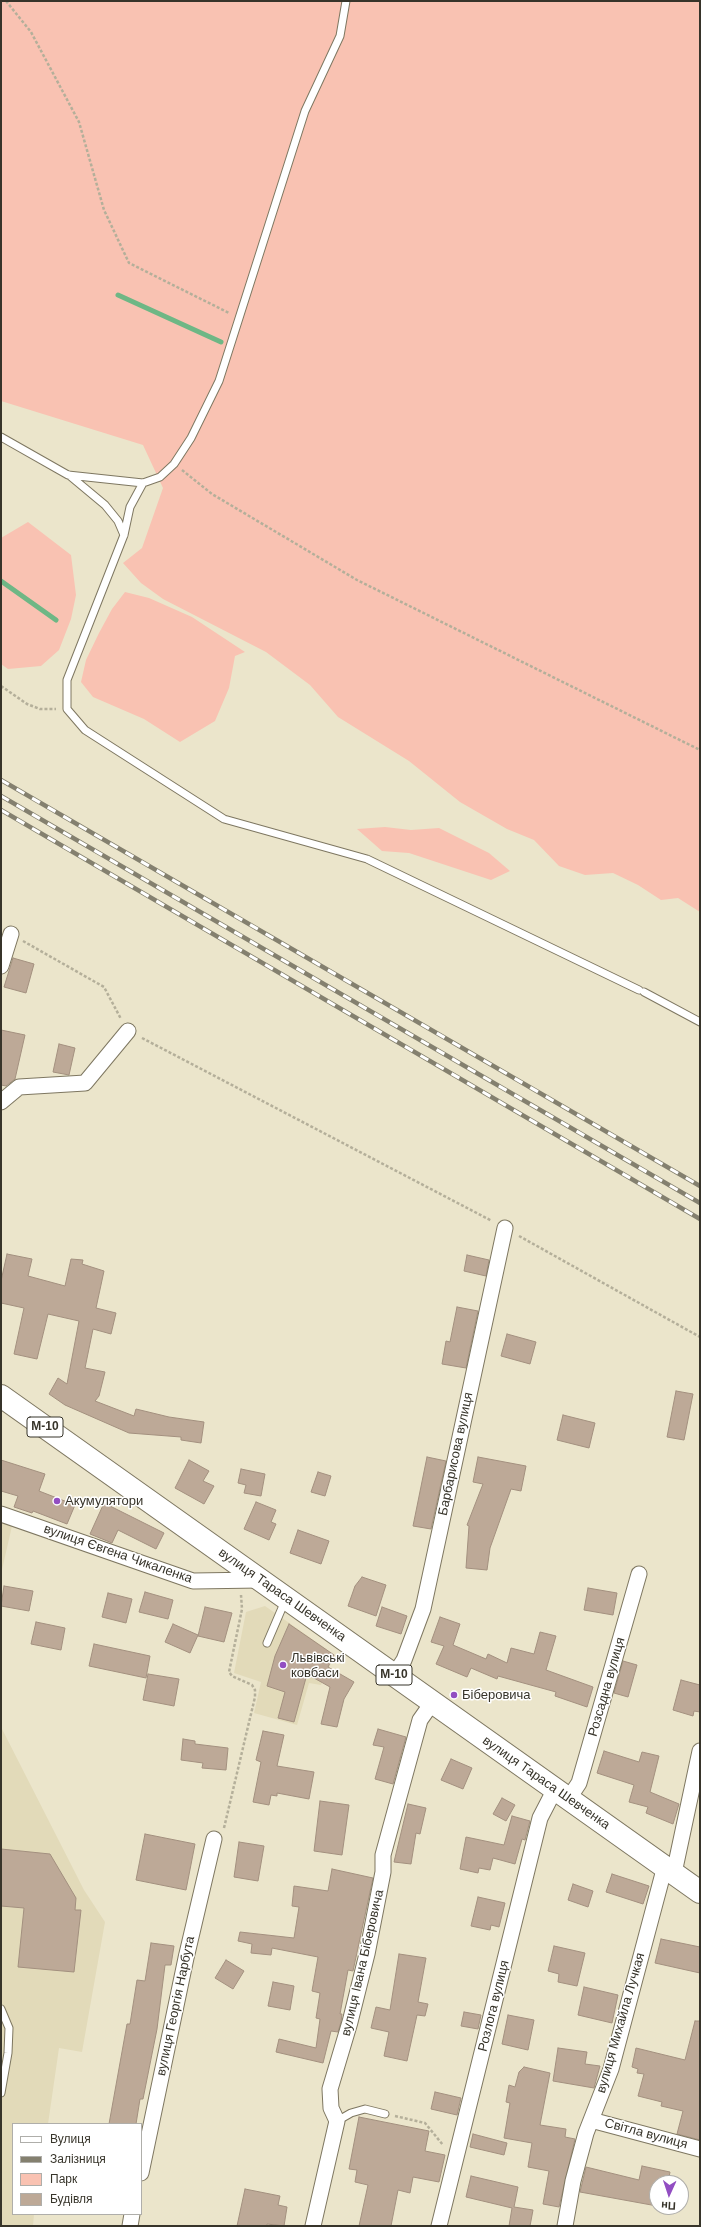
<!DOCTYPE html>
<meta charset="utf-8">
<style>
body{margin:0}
#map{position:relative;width:701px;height:2227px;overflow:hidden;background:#ebe5cb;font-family:Helvetica,sans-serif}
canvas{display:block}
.frame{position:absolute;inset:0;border:2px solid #37342a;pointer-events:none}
.legend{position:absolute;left:12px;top:2123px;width:130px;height:92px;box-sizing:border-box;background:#fff;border:1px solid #afaeaa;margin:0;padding:5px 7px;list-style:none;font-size:12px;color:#37342a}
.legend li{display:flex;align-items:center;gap:8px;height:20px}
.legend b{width:20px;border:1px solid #afaeaa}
.north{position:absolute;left:649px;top:2175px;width:40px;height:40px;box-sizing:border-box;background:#fff;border:1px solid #afaeaa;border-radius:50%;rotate:183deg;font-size:11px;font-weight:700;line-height:16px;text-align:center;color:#37342a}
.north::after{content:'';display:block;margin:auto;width:14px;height:18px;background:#924ec2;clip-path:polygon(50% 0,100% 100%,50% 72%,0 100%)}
</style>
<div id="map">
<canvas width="701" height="2227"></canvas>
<div class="frame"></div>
<ul class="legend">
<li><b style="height:5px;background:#fff"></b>Вулиця</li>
<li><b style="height:5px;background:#84806f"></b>Залізниця</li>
<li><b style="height:11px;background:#f9c2b2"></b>Парк</li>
<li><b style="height:11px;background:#bda997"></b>Будівля</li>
</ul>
<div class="north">Пн</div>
</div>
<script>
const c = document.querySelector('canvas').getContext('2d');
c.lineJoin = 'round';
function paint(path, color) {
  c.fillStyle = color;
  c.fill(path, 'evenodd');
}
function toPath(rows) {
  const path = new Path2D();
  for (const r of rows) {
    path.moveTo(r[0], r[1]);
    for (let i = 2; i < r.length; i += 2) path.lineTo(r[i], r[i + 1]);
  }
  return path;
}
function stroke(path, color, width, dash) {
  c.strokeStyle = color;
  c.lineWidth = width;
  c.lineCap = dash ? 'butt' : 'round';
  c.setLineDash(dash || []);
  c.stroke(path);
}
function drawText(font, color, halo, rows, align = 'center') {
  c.font = font + ' Helvetica,sans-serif';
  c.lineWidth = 3;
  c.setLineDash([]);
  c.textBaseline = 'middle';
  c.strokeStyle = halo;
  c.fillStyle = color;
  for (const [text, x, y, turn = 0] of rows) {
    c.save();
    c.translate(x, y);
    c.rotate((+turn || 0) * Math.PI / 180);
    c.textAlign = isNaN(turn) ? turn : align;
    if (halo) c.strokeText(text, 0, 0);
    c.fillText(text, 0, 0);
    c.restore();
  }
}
paint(toPath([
 [1,1521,12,1526,1,1574],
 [265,1606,335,1655,321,1685,309,1683,297,1725,254,1713,261,1682,234,1673,246,1612],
 [1,1727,84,1890,105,1922,82,2052,59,2048,48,2124,13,2124,13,2214,34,2214,33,2226,1,2226]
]), '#e2dab9');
paint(toPath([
 [1,1,700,1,700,912,678,898,661,900,638,885,613,873,585,875,559,866,534,840,507,829,460,802,409,761,338,717,310,685,266,652,163,599,141,583,123,563,142,548,163,488,143,445,1,401],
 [28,522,71,555,76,595,71,619,59,650,41,666,8,669,1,664,1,538],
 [125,592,149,598,192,617,245,652,235,656,229,688,215,721,180,742,144,719,93,697,81,682,86,660,99,633,112,609],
 [385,827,411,830,439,828,489,853,510,871,491,880,409,853,382,851,357,829]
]), '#f9c2b2');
stroke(toPath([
 [118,295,221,342],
 [1,581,56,620]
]), '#6eb785', 5);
const building = toPath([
 [13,958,34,964,26,993,4,987,13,958],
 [1,1030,25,1035,15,1079,6,1086,1,1085,1,1030],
 [59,1044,75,1048,69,1075,53,1072,59,1044],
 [7,1254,32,1259,28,1276,65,1286,71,1259,83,1260,82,1264,104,1271,96,1308,116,1313,111,1334,93,1329,85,1368,105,1372,99,1396,95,1401,134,1416,136,1409,169,1417,204,1422,201,1443,181,1440,181,1437,129,1433,65,1405,49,1394,58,1378,67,1384,79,1321,48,1314,37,1359,14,1354,24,1308,1,1303,1,1281,7,1254],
 [467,1255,489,1260,486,1276,464,1271,467,1255],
 [457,1307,478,1311,466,1368,442,1364,446,1341,450,1342,457,1307],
 [507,1334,536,1342,530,1364,501,1356,507,1334],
 [676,1391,693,1394,684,1440,667,1437,676,1391],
 [563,1415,595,1423,589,1448,557,1440,563,1415],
 [427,1457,446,1461,431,1529,413,1526,427,1457],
 [478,1457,526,1466,521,1491,511,1489,490,1548,487,1570,466,1568,469,1526,467,1525,483,1484,473,1482,478,1457],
 [1,1460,45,1474,39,1491,75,1505,67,1524,33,1511,32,1513,14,1507,18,1496,1,1491,1,1460],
 [189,1460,209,1471,203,1481,214,1486,204,1504,175,1488,189,1460],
 [241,1469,265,1474,261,1496,244,1493,246,1485,238,1483,241,1469],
 [318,1472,331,1476,325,1496,311,1492,318,1472],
 [256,1502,276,1510,271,1522,276,1524,269,1540,244,1529,256,1502],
 [104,1503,164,1533,156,1549,118,1530,112,1543,90,1534,104,1503],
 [298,1530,329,1541,321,1564,290,1553,298,1530],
 [362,1577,386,1585,376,1616,348,1606,355,1586,362,1577],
 [4,1586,33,1591,29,1611,1,1606,4,1586],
 [588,1588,617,1593,613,1615,584,1610,588,1588],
 [145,1592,173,1600,168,1619,139,1612,145,1592],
 [108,1593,132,1599,126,1623,102,1617,108,1593],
 [205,1607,232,1613,224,1642,198,1636,205,1607],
 [382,1607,407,1616,401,1634,376,1626,382,1607],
 [440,1617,460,1624,453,1645,486,1659,488,1654,507,1663,511,1648,534,1654,540,1632,556,1636,546,1670,593,1687,587,1707,555,1696,556,1692,498,1676,497,1679,471,1668,467,1677,436,1664,444,1646,431,1642,440,1617],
 [36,1622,65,1628,61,1650,31,1644,36,1622],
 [173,1624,198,1635,190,1653,165,1642,173,1624],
 [289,1624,334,1655,328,1667,354,1682,344,1699,337,1727,321,1724,330,1687,307,1674,294,1722,278,1718,285,1692,267,1686,275,1656,289,1624],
 [94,1644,150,1656,146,1678,89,1666,94,1644],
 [623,1661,637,1665,628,1697,614,1693,623,1661],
 [148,1674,179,1679,174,1706,143,1700,148,1674],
 [681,1680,700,1685,700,1712,694,1711,693,1716,673,1710,681,1680],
 [378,1729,406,1737,393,1784,375,1779,384,1747,373,1745,378,1729],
 [263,1731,284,1735,277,1766,314,1772,309,1799,277,1793,277,1796,271,1795,269,1805,253,1802,261,1762,256,1760,263,1731],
 [183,1739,195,1741,195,1744,228,1748,226,1770,202,1768,203,1763,181,1760,183,1739],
 [604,1751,639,1762,642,1752,659,1756,650,1792,679,1804,673,1824,646,1813,648,1807,629,1802,634,1785,597,1773,604,1751],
 [451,1759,472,1768,463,1789,441,1780,451,1759],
 [502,1798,515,1805,506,1821,493,1814,502,1798],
 [320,1801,349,1805,342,1855,314,1851,320,1801],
 [408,1804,426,1808,420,1834,416,1833,411,1864,394,1862,408,1804],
 [512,1816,530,1821,525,1840,522,1839,515,1864,493,1858,490,1870,479,1868,478,1873,460,1869,466,1837,504,1845,512,1816],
 [145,1834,195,1844,186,1890,136,1880,145,1834],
 [239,1842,264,1846,258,1881,234,1877,239,1842],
 [1,1849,50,1854,76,1898,75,1910,81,1910,74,1972,18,1967,24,1908,1,1906,1,1849],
 [332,1869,373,1878,353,1971,348,1970,340,2014,342,2014,341,2022,338,2032,331,2031,323,2063,276,2052,279,2039,316,2048,320,2019,316,2018,320,1993,312,1991,318,1957,272,1948,271,1955,251,1953,252,1944,238,1941,240,1932,294,1938,299,1907,292,1906,294,1886,328,1891,332,1869],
 [612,1874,649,1886,643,1904,606,1892,612,1874],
 [573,1884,593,1891,588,1907,568,1900,573,1884],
 [478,1897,505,1903,499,1927,491,1925,490,1930,471,1926,478,1897],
 [661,1939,700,1947,700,1973,655,1963,661,1939],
 [151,1943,174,1946,171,1965,165,1965,157,2029,143,2099,140,2099,136,2124,109,2124,127,2024,130,2024,137,1980,145,1981,151,1943],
 [554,1946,585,1953,577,1986,558,1982,559,1974,548,1971,554,1946],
 [399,1954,426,1958,418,2002,428,2004,425,2016,417,2015,407,2061,384,2056,389,2032,371,2028,376,2007,390,2010,399,1954],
 [226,1960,244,1971,233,1989,215,1978,226,1960],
 [273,1982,294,1986,290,2010,268,2006,273,1982],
 [584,1987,618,1995,612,2023,578,2015,584,1987],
 [464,2012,481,2015,478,2029,461,2026,464,2012],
 [508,2015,534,2020,528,2050,502,2044,508,2015],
 [695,2021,700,2021,700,2140,677,2134,683,2111,661,2106,662,2102,638,2096,644,2074,637,2073,638,2069,632,2067,636,2048,685,2060,695,2021],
 [558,2048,587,2052,585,2064,600,2066,594,2088,553,2081,558,2048],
 [524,2067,550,2073,540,2125,566,2129,565,2137,575,2139,559,2207,543,2204,549,2171,528,2167,532,2143,504,2138,510,2103,506,2102,509,2085,515,2087,519,2072,524,2067],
 [435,2092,461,2098,457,2115,431,2109,435,2092],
 [359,2117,429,2131,425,2151,445,2155,439,2182,413,2177,410,2193,398,2190,391,2226,359,2226,368,2185,355,2182,357,2170,349,2169,359,2117],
 [473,2134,507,2143,504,2155,470,2147,473,2134],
 [642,2166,670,2172,668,2183,657,2183,657,2206,580,2192,586,2167,639,2180,642,2166],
 [471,2176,518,2187,514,2207,533,2210,530,2226,509,2226,512,2208,466,2197,471,2176],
 [245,2189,280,2196,278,2205,287,2207,284,2226,267,2224,267,2226,237,2226,245,2189]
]);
paint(building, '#bda997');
stroke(building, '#a3907f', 1);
const lane = toPath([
 [1,437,68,475,143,483,160,477,174,464,191,438,219,381,305,111,340,36,346,1],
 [69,475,105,505,118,521,124,535],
 [143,483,130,507,124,535,67,680,67,709,85,730,224,819,367,859,639,990],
 [644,992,700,1022],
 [267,1643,285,1601],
 [1,2009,9,2028,8,2053,1,2093],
 [337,2121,351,2113,365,2109,385,2114]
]);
const street = toPath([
 [1,966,11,934],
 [1,1102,19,1087,85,1083,128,1031],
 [1,1514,193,1581,260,1580],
 [394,1675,404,1660,423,1609,505,1228],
 [569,1798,579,1783,639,1574],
 [674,1873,700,1751],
 [591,2120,700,2149],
 [141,2173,186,1958,214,1839],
 [130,2226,132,2214],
 [313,2226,337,2121,331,2108,330,2089,350,2022,367,1954,383,1872,383,1855,420,1720,432,1703],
 [439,2226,540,1818,555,1789],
 [565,2226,573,2181,586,2133,611,2069,665,1866]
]);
const primary = toPath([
 [1,1396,700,1892]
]);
stroke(lane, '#7e7761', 9);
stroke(street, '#7e7761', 17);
stroke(primary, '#7e7761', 24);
stroke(toPath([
 [6,1,31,32,79,122,104,210,129,263,229,313],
 [182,470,212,494,357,580,700,750],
 [1,686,27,704,40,709,56,709],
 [23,941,104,987,121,1019],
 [142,1038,492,1221],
 [519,1236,700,1337],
 [224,1828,255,1697,255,1690,252,1685,232,1676,229,1672,242,1609,241,1595],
 [395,2116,425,2123,443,2145]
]), '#b4af9a', 2.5, [3, 2]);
stroke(lane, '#fff', 7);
stroke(street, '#fff', 15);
stroke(primary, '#fff', 22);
const rail = toPath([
 [1,780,700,1186],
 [1,796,700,1203],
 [1,810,700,1219]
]);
stroke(rail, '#84806f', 4.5);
stroke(rail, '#fff', 3, [9]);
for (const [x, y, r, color] of [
 [57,1501,4,"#924ec2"],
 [283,1665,4,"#924ec2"],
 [454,1695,4,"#924ec2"]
]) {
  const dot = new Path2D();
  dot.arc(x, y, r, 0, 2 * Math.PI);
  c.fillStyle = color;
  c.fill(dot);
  stroke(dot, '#fff', 1.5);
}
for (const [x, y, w] of [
 [45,1427,36],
 [394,1675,36]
]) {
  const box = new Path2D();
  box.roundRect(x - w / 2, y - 10, w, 20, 3);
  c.fillStyle = '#fff';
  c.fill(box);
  stroke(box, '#37342a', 1);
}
drawText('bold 12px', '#37342a', null, [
 ["М-10",45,1427],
 ["М-10",394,1675]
]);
drawText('13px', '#37342a', '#fff', [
 ["Барбарисова вулиця",456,1454,-78],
 ["вулиця Євгена Чикаленка",118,1554,19],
 ["вулиця Тараса Шевченка",282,1595,35],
 ["Розсадна вулиця",607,1687,-74],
 ["вулиця Тараса Шевченка",546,1783,35],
 ["вулиця Івана Біберовича",363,1963,-77],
 ["вулиця Георгія Нарбута",176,2006,-78],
 ["Розлога вулиця",494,2006,-76],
 ["вулиця Михайла Лучкая",621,2023,-74],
 ["Світла вулиця",646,2134,15]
]);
drawText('13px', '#37342a', '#fff', [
 ["Акумулятори",65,1501],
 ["Львівські",291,1658],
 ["ковбаси",291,1673],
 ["Біберовича",462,1695]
], 'left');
</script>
